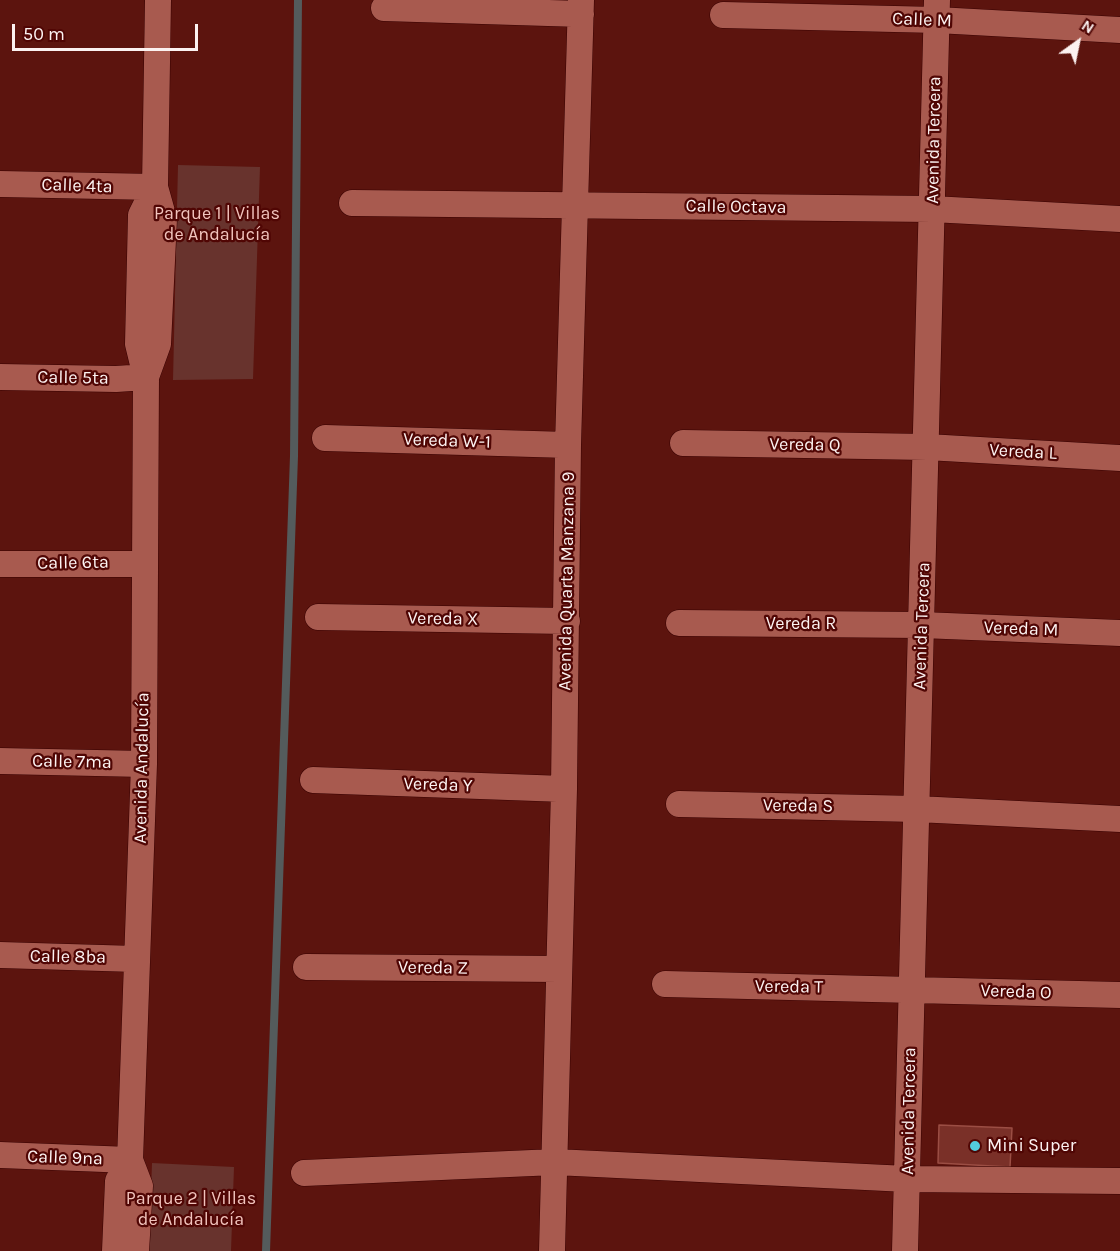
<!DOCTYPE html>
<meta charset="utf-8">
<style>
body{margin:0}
#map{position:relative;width:1120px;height:1251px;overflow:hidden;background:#5c140e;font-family:Karla,sans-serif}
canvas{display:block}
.north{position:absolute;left:1048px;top:12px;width:60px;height:60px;-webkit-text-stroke:4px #500604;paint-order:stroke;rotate:33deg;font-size:16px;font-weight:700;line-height:24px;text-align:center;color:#fcf2f1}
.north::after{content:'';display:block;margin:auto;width:21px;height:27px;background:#fcf2f1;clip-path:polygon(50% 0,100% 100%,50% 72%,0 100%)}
.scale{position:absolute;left:12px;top:24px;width:186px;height:27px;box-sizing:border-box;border:3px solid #fcf2f1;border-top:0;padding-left:8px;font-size:18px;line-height:21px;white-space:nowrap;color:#fcf2f1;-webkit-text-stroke:4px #500604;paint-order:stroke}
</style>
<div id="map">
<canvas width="1120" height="1251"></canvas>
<div class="north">N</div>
<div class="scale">50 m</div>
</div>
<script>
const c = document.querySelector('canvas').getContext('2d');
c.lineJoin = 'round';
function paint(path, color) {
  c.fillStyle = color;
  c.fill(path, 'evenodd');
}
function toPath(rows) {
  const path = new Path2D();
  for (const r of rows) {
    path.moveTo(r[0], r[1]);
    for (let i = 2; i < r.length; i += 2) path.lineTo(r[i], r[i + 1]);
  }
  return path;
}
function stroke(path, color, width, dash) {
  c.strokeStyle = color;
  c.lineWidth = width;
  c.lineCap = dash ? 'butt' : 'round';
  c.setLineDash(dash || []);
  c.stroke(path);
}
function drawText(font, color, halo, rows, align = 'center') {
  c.font = font + ' Karla,sans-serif';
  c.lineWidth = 4.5;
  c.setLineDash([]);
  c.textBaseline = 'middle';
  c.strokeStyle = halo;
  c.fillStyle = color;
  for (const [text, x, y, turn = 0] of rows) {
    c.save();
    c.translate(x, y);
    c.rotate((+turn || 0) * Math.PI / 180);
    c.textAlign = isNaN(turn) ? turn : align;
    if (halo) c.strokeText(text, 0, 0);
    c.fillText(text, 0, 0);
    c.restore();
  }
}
paint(toPath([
 [178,165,260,167,253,379,173,380],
 [152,1163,234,1167,231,1251,149,1251]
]), '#68332d');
stroke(toPath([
 [266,1251,294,456,298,0]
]), '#545b5c', 8);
const building = toPath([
 [939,1125,1012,1128,1010,1167,938,1163,939,1125]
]);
paint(building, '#7a3028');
stroke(building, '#9b4e44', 1.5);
const minor = toPath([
 [384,8,581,14],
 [723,15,937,20,1120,30],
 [0,184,155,187],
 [352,203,932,209,1120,219],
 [0,377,116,379,146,377],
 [146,377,158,344,164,219,155,187,158,0],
 [325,438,568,445],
 [683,443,927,447,1120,458],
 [0,564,145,564],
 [318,617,567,621],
 [679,623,922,625,1120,633],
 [0,761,144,764],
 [313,780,564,789],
 [679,804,917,809,1120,819],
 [0,955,136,959],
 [306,967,559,969],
 [665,984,1120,995],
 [0,1155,130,1160],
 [304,1173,555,1162,907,1179,1120,1181],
 [115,1251,118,1181,130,1160],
 [136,1251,140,1186,130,1160,144,764,146,377,138,344,141,215,155,187],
 [552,1251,564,789,568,445,581,0],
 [905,1251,937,0]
]);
stroke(minor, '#380201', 27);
stroke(minor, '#a85a4f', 26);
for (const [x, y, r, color] of [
 [975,1146,6,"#53cadc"]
]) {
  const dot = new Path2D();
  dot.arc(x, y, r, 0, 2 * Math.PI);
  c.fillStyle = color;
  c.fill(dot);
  stroke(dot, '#500604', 2);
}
drawText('18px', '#fcf2f1', '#500604', [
 ["Calle M",922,20,2],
 ["Avenida Tercera",934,140,-89],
 ["Calle 4ta",77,186,2],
 ["Calle Octava",736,207,1],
 ["Calle 5ta",73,378,1],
 ["Vereda W-1",447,441,2],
 ["Vereda Q",805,445,1],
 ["Vereda L",1023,452,3],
 ["Calle 6ta",73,563,-1],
 ["Avenida Quarta Manzana 9",567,581,-89],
 ["Vereda X",443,619,1],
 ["Vereda R",801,624],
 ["Avenida Tercera",922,626,-88],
 ["Vereda M",1021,629,2],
 ["Calle 7ma",72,762,1],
 ["Avenida Andalucía",142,768,-89],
 ["Vereda Y",438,785,2],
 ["Vereda S",798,806,1],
 ["Calle 8ba",68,957,1],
 ["Vereda Z",433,968,1],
 ["Vereda T",789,987,1],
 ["Vereda O",1016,992,2],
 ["Avenida Tercera",909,1111,-89],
 ["Calle 9na",65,1158,2]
]);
drawText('18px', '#f1c4bd', '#500604', [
 ["Parque 1 | Villas",217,214],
 ["de Andalucía",217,235],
 ["Parque 2 | Villas",191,1199],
 ["de Andalucía",191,1220]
]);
drawText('18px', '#fcf2f1', '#500604', [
 ["Mini Super",987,1146]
], 'left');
</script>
